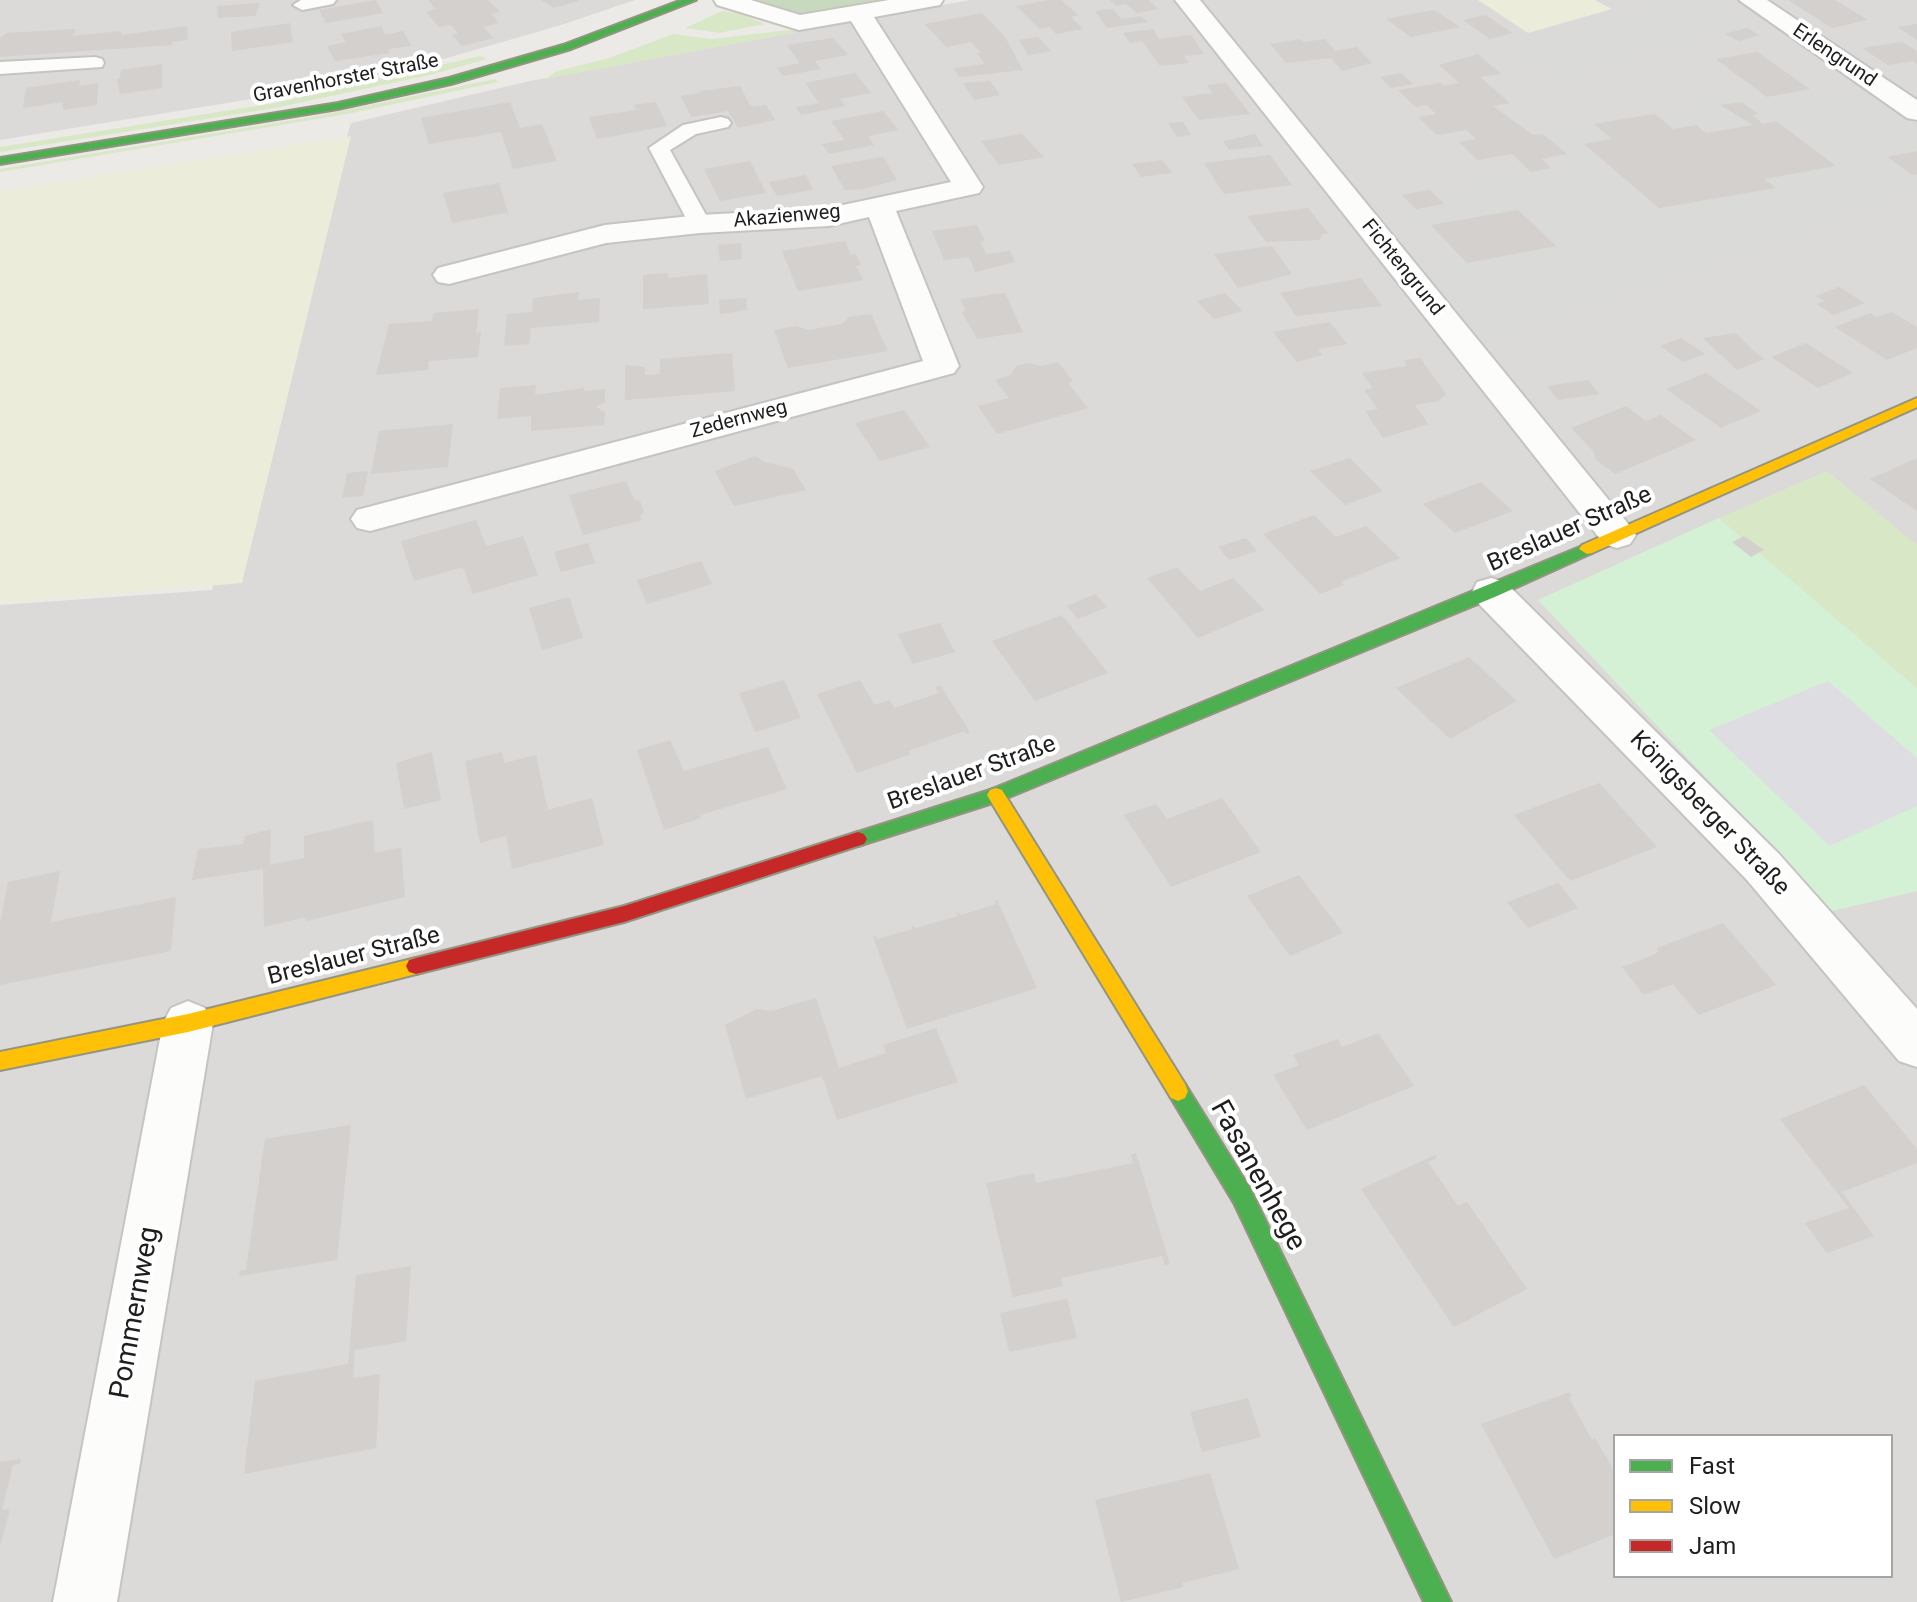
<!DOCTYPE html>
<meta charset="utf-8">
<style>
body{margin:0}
#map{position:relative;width:1917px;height:1602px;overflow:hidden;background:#eceae7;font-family:Roboto,sans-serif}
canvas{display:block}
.legend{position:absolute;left:1613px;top:1434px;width:280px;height:144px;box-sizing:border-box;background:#fff;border:2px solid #a5a5a5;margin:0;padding:10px 14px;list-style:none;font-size:24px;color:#1e1e1e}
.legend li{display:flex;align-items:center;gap:16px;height:40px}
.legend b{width:40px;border:2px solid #a5a5a5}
</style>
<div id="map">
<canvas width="1917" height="1602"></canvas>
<ul class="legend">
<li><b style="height:10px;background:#4caf50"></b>Fast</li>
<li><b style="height:10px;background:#ffc107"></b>Slow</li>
<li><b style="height:10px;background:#c62828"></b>Jam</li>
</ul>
</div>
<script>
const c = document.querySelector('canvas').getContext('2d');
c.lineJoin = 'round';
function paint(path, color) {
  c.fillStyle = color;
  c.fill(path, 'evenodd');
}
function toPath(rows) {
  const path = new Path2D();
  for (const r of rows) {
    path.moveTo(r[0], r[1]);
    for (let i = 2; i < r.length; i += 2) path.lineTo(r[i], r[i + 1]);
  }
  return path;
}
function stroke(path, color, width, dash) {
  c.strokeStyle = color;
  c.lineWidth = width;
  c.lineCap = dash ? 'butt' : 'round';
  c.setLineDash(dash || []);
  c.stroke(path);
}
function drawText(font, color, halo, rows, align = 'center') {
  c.font = font + ' Roboto,sans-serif';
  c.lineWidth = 8;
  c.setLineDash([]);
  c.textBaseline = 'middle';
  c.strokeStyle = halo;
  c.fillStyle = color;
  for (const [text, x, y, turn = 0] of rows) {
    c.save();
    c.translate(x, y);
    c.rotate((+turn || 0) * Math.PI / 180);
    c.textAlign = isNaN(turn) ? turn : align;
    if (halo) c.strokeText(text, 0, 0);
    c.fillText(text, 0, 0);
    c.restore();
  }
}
paint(toPath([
 [0,0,635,0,561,25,447,58,331,86,0,140],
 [970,0,1917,0,1917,1602,0,1602,0,605,212,590,351,123,530,81],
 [1615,1436,1891,1436,1891,1576,1615,1576]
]), '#dbdad8');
paint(toPath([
 [1673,0,1714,0,1750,24,1557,79,1508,45],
 [1858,90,1917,129,1917,192,1482,342,1425,270,1454,265,1397,197,1580,166,1553,141,1565,128,1704,107,1696,100,1726,96,1776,104]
]), '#dadad8');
paint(toPath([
 [1478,0,1595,0,1612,9,1528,33],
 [351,136,242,583,0,603,0,191]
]), '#ebecda');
paint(toPath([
 [722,11,741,14,765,24,719,33,685,28],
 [813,27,826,27,545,79,557,71,609,58,673,34,712,39],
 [480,56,487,59,430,75,275,108,0,152,0,147,274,103],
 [495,79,498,82,347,114,0,172,0,169,317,116],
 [1827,471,1917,545,1917,688,1719,518]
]), '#d8e8c7');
paint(toPath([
 [758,0,888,0,811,14,792,13]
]), '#c7dabd');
paint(toPath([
 [1719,518,1917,688,1917,891,1832,911,1538,600]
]), '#d5f1d5');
paint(toPath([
 [1828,681,1917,758,1917,806,1830,846,1709,730]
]), '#dedde1');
paint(toPath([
 [376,0,383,13,326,23,319,10],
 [428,0,488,0,500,12,491,14,499,23,483,27,494,38,462,46,452,35,458,33,450,25,439,27,426,12,436,9],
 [541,0,578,0,578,1,554,8],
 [1049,0,1061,0,1078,15,1071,17,1083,29,1056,34,1050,27,1040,29,1016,6],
 [1110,0,1148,0,1158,9,1137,13,1126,4,1116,6],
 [1788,0,1835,0,1868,20,1832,28],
 [260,3,255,16,218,18,217,6],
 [1113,9,1121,19,1141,16,1148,22,1107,28,1095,11],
 [1434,10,1460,27,1411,37,1386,19],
 [982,13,1005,37,1023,70,959,77,954,68,985,64,977,53,981,53,971,42,946,47,925,24],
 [1486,15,1512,33,1490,39,1463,20],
 [290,23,293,42,232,51,231,32],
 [1917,24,1917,40,1897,27],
 [187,26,188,40,172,42,172,45,0,57,0,38,7,33,76,29,72,36,121,31,121,35],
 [381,26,385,35,403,31,411,46,388,49,389,53,335,61,327,46,346,42,341,34],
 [1747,28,1760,35,1739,41,1725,34],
 [1153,29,1159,39,1191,35,1204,54,1184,56,1189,63,1160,66,1142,41,1130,43,1123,33],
 [1038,37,1051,51,1028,55,1019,40],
 [833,38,848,55,815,61,821,69,783,76,777,68,800,63,787,45],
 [1300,39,1303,42,1325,39,1335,51,1357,47,1372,63,1342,71,1331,58,1286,63,1270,44],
 [1902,42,1917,51,1917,64,1913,61,1888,65,1862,48],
 [1757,52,1810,89,1767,97,1716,59],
 [1478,54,1501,74,1480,77,1510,103,1493,106,1533,135,1543,134,1567,154,1541,159,1551,168,1531,172,1512,154,1477,160,1459,142,1476,139,1466,130,1437,135,1418,117,1436,114,1427,105,1416,107,1398,90,1441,83,1444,86,1459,83,1439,65],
 [162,64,162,88,120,94,117,79,120,78,121,70],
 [855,73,871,93,840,99,845,106,801,115,796,107,819,103,805,83],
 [1401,73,1413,84,1391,88,1380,77],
 [80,80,79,86,98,83,97,105,63,110,63,102,23,108,26,88],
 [990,81,1000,95,974,100,963,83],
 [1226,83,1250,114,1199,120,1182,97,1213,93,1207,85],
 [740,86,751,107,766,105,775,120,738,128,728,111,691,117,681,96,700,93,699,91],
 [510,102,520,128,542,124,557,161,513,169,501,132,429,144,421,118],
 [656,102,667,126,597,139,589,117,636,110,634,105],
 [1742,102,1758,114,1752,115,1763,124,1776,121,1836,166,1764,179,1776,188,1659,208,1584,144,1612,139,1594,124,1655,114,1673,129,1696,125,1706,133,1753,125,1720,105],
 [883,111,898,130,868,136,874,145,829,154,822,144,845,140,831,121],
 [1183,122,1191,135,1177,137,1168,123],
 [1022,134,1044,157,999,165,981,141],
 [1255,134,1263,146,1229,150,1223,141],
 [1917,151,1917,174,1913,175,1887,157],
 [1270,155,1292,185,1224,194,1204,163],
 [883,157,897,180,863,189,845,190,831,166],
 [1162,160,1172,173,1141,177,1132,164],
 [750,161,766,193,720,201,704,169],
 [806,175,813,190,777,196,769,182],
 [499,183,509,216,506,213,452,223,443,193],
 [1430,190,1444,204,1416,209,1402,195],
 [1308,208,1328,233,1321,235,1320,240,1266,242,1247,216],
 [1518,210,1556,246,1467,263,1431,225],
 [977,225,985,241,980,242,986,254,1010,251,1015,262,975,272,969,257,944,260,932,231],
 [845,241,851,255,856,254,861,265,856,266,863,280,798,291,782,251],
 [741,243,742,259,720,261,718,245],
 [1272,246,1292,274,1238,288,1214,254],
 [668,273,668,278,707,274,709,304,643,309,643,275],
 [1361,278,1382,306,1296,316,1280,293],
 [1839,287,1865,303,1834,315,1816,304,1824,301,1816,296],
 [579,292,578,300,600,298,599,322,531,328,529,344,504,346,507,314,532,312,533,298],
 [1005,293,1023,332,977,339,962,312,966,311,960,299],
 [1225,293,1243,311,1214,319,1197,301],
 [746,298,747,310,720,314,719,300],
 [479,309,476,333,481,332,478,357,429,361,428,370,376,375,389,324,432,321,433,313],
 [1892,312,1917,327,1917,348,1887,360,1835,327,1870,313,1877,317],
 [871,314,888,351,788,368,774,330,797,326,808,330,842,324,849,317],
 [1330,322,1347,344,1318,349,1322,355,1297,362,1273,332],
 [1736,333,1756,353,1765,359,1737,370,1703,338],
 [1681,338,1705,354,1683,362,1660,346],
 [1806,343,1853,373,1818,388,1771,357],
 [732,353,735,391,625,400,625,365,645,367,645,375,660,374,660,359],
 [1420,358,1446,394,1438,401,1415,405,1428,424,1383,438,1365,411,1378,409,1364,390,1373,388,1362,373,1407,366,1404,360],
 [1058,362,1073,381,1068,383,1088,408,997,434,978,406,1009,398,995,380,1011,375,1016,366,1028,363,1042,366],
 [1706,373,1761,411,1721,428,1666,389],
 [1588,380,1599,394,1558,400,1547,386],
 [536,385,535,395,584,388,584,391,605,389,605,402,596,407,605,412,604,425,531,431,531,416,497,419,500,388],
 [1626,406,1646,421,1660,415,1696,440,1615,474,1595,459,1594,452,1571,428],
 [904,410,930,447,880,461,855,423],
 [453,424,448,467,371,474,379,431],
 [755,456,764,462,793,469,806,490,734,506,715,471],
 [1350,458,1383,491,1345,505,1310,471],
 [1917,458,1917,511,1870,479],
 [368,471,363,496,342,498,347,473],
 [626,481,634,499,640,501,644,511,640,516,642,520,583,535,569,495],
 [1481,482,1513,511,1455,533,1423,504],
 [1314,515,1336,537,1366,526,1400,558,1341,582,1344,585,1320,594,1263,534],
 [476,520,486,546,523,536,538,575,473,594,463,567,414,581,401,541],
 [1744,536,1764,550,1751,557,1732,542],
 [1246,538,1257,551,1229,560,1218,547],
 [588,543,595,563,561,572,554,552],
 [701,561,712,584,647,604,637,580],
 [1177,567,1200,591,1233,578,1264,610,1198,638,1147,578],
 [1095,594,1107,607,1078,619,1067,606],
 [569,597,583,638,542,650,529,608],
 [1062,615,1108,673,1035,701,992,641],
 [940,623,955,652,913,664,898,634],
 [1469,657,1517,701,1450,739,1396,688],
 [784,680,801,718,755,732,739,693],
 [860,680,875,705,890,700,894,708,939,693,935,687,940,685,970,732,966,734,964,731,908,751,911,754,857,773,817,694],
 [670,740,684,771,768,747,787,789,700,815,701,818,664,830,637,750],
 [432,752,441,800,404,809,396,763],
 [502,752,504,763,536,755,548,810,592,798,604,845,512,869,506,836,480,843,465,761],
 [1599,783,1657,847,1570,881,1514,815],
 [1222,798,1261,852,1171,887,1124,815,1156,804,1167,819],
 [373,820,375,853,401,847,405,897,306,921,306,917,264,927,263,869,192,880,198,849,243,844,245,836,271,829,270,865,304,858,304,836],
 [60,871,51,922,176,897,171,951,0,985,0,923,8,882],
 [1299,875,1343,933,1290,956,1247,896],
 [1558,883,1578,908,1528,928,1507,902],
 [997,900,1037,988,907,1029,873,937,876,936,877,939,913,929,911,925,916,928,958,916,956,912,961,915,996,904,994,901],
 [1723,923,1776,985,1699,1015,1673,984,1644,995,1622,967,1651,956,1659,951,1657,948],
 [816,998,839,1068,886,1053,883,1045,936,1028,958,1082,837,1120,822,1076,746,1099,725,1025,757,1009,771,1011],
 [1378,1033,1414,1086,1307,1130,1273,1075,1299,1065,1293,1055,1338,1039,1342,1047],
 [1864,1085,1917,1149,1917,1163,1842,1192,1874,1236,1827,1253,1805,1223,1849,1208,1780,1119],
 [351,1125,337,1260,239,1276,240,1271,246,1270,265,1139],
 [1136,1153,1170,1264,1165,1265,1162,1256,1061,1278,1063,1286,1013,1297,986,1183,1034,1173,1036,1183,1133,1163,1131,1155],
 [1435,1155,1437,1158,1428,1162,1458,1206,1467,1202,1527,1289,1454,1327,1361,1189],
 [411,1266,406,1341,355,1350,353,1378,380,1374,376,1448,244,1474,255,1381,348,1364,356,1275],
 [1067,1299,1077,1338,1009,1352,1000,1313],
 [1570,1392,1572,1396,1569,1398,1592,1440,1595,1438,1615,1472,1615,1534,1554,1559,1481,1424],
 [1248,1398,1261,1437,1202,1452,1190,1412],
 [21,1459,20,1464,13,1465,2,1510,10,1509,0,1546,0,1462],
 [1210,1473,1239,1569,1182,1583,1184,1587,1121,1602,1095,1500]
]), '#d3d0ce');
const lane = toPath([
 [336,0,333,4,302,10,293,5,301,0,336,0],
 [95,57,102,59,104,63,102,67,0,74,0,62,95,57],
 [721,117,728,119,731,123,728,127,696,134,670,150,711,224,700,231,689,224,649,148,683,125,721,117]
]);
const street = toPath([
 [714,0,751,0,800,15,889,0,943,0,940,5,874,17,983,187,979,193,896,211,959,366,954,373,370,531,357,528,351,519,357,510,923,361,869,217,829,226,700,233,606,243,449,284,438,282,433,275,438,268,605,225,700,215,829,208,951,182,851,21,799,30,717,5,714,0],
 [1175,0,1200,0,1630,526,1636,535,1630,544,1617,548,1604,544,1175,0],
 [1739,0,1767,0,1917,100,1917,120,1907,118,1739,0],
 [1491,578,1505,582,1779,854,1917,1009,1917,1067,1899,1061,1747,880,1477,602,1472,592,1477,582,1491,578],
 [188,1001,205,1008,213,1023,117,1602,53,1602,163,1023,171,1008,188,1001]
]);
const fast = toPath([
 [682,0,696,0,571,49,451,84,338,109,0,164,0,158,338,103,449,78,563,45,682,0],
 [1587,544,1592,545,1595,549,1592,553,1497,596,1002,800,858,846,852,844,849,839,852,834,990,790,1587,544],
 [1178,1081,1185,1084,1250,1189,1451,1602,1424,1602,1234,1203,1171,1098,1168,1091,1171,1084,1178,1081]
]);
const slow = toPath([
 [1917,398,1917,407,1592,553,1587,554,1579,549,1582,545,1917,398],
 [996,788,1002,790,1185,1084,1188,1091,1185,1098,1178,1101,1171,1098,990,800,987,795,990,790,996,788],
 [416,958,423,960,426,966,423,972,416,974,188,1032,0,1070,0,1052,188,1014,416,958]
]);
const jam = toPath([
 [858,832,864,834,867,839,864,844,624,922,416,974,409,972,406,966,409,960,416,958,624,906,858,832]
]);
stroke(lane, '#c5c4c3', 4);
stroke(street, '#c5c4c3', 4);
stroke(fast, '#939580', 4);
stroke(slow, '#939580', 4);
stroke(jam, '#939580', 4);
paint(lane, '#fcfcfb');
paint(street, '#fcfcfb');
paint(fast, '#4caf50');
paint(slow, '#ffc107');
paint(jam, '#c62828');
drawText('20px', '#1e1e1e', '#fff', [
 ["Erlengrund",1834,56,34],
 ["Gravenhorster Straße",346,79,-11],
 ["Akazienweg",787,217,-5],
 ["Fichtengrund",1402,268,51],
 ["Zedernweg",739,420,-15]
]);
drawText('24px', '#1e1e1e', '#fff', [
 ["Breslauer Straße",1570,530,-24],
 ["Breslauer Straße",972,774,-20],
 ["Königsberger Straße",1709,814,46],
 ["Breslauer Straße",354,957,-14]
]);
drawText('28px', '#1e1e1e', '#fff', [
 ["Fasanenhege",1257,1176,61],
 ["Pommernweg",136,1313,-80]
]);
</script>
